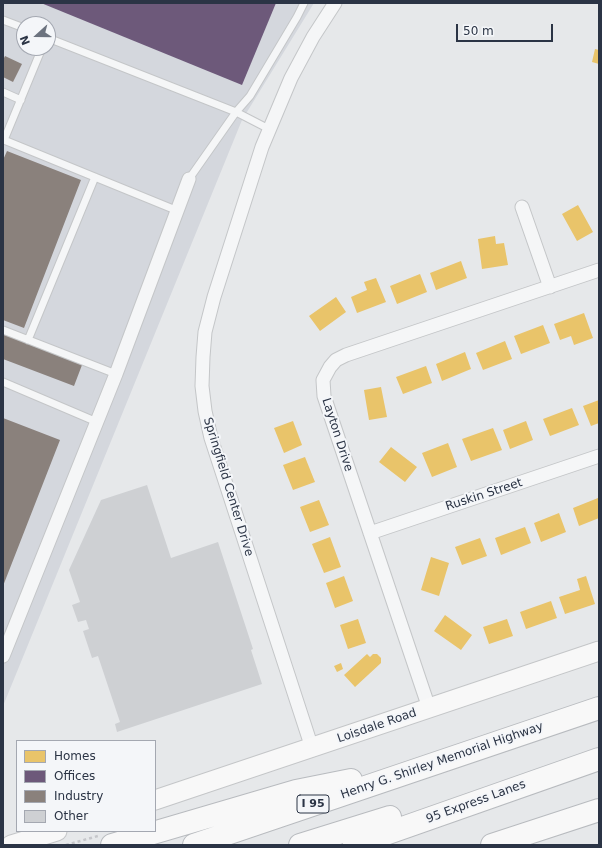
<!DOCTYPE html>
<style>
body{margin:0}
#map{position:relative;width:602px;height:848px;overflow:hidden;background:#e6e8ea;font-family:"DejaVu Sans",sans-serif}
canvas{display:block}
.frame{position:absolute;inset:0;border:4px solid #2b3445;pointer-events:none}
.legend{position:absolute;left:16px;top:740px;width:140px;height:92px;box-sizing:border-box;background:#f4f6f9;border:1px solid #a4a8b1;margin:0;padding:5px 7px;list-style:none;font-size:12px;color:#2b3445}
.legend li{display:flex;align-items:center;gap:8px;height:20px}
.legend b{width:20px;border:1px solid #a4a8b1}
.north{position:absolute;left:16px;top:16px;width:40px;height:40px;box-sizing:border-box;background:#f4f6f9;border:1px solid #a4a8b1;border-radius:50%;rotate:249deg;font-size:11px;font-weight:700;line-height:16px;text-align:center;color:#2b3445}
.north::after{content:'';display:block;margin:auto;width:14px;height:18px;background:#6c737f;clip-path:polygon(50% 0,100% 100%,50% 72%,0 100%)}
.scale{position:absolute;left:456px;top:24px;width:97px;height:18px;box-sizing:border-box;border:2px solid #2b3445;border-top:0;padding-left:5px;font-size:12px;line-height:14px;white-space:nowrap;color:#2b3445;-webkit-text-stroke:3px #f4f6f9;paint-order:stroke}
</style>
<div id="map">
<canvas width="602" height="848"></canvas>
<div class="frame"></div>
<ul class="legend">
<li><b style="height:11px;background:#e9c46a"></b>Homes</li>
<li><b style="height:11px;background:#6d597a"></b>Offices</li>
<li><b style="height:11px;background:#8a817c"></b>Industry</li>
<li><b style="height:11px;background:#ced0d3"></b>Other</li>
</ul>
<div class="north">N</div>
<div class="scale">50 m</div>
</div>
<script>
const c = document.querySelector('canvas').getContext('2d');
c.lineJoin = 'round';
function paint(path, color) {
  c.fillStyle = color;
  c.fill(path, 'evenodd');
}
function toPath(rows) {
  const path = new Path2D();
  for (const r of rows) {
    path.moveTo(r[0], r[1]);
    for (let i = 2; i < r.length; i += 2) path.lineTo(r[i], r[i + 1]);
  }
  return path;
}
function stroke(path, color, width, dash) {
  c.strokeStyle = color;
  c.lineWidth = width;
  c.lineCap = dash ? 'butt' : 'round';
  c.setLineDash(dash || []);
  c.stroke(path);
}
function drawText(font, color, halo, rows, align = 'center') {
  c.font = font + ' "DejaVu Sans",sans-serif';
  c.lineWidth = 4;
  c.setLineDash([]);
  c.textBaseline = 'middle';
  c.strokeStyle = halo;
  c.fillStyle = color;
  for (const [text, x, y, turn = 0] of rows) {
    c.save();
    c.translate(x, y);
    c.rotate((+turn || 0) * Math.PI / 180);
    c.textAlign = isNaN(turn) ? turn : align;
    if (halo) c.strokeText(text, 0, 0);
    c.fillText(text, 0, 0);
    c.restore();
  }
}
paint(toPath([
 [3,3,314,3,242,120,3,706],
 [24,24,48,24,48,48,24,48]
]), '#d4d7dd');
paint(toPath([
 [595,49,599,50,599,64,592,62],
 [578,205,593,232,577,241,562,214],
 [495,236,496,244,504,243,508,265,482,269,478,239],
 [461,261,467,278,436,290,430,273],
 [420,274,427,292,397,304,390,286],
 [376,278,386,302,357,313,351,297,367,290,364,282],
 [336,297,346,312,320,331,309,316],
 [584,313,593,338,574,345,571,336,560,340,554,324],
 [543,325,550,343,521,354,514,336],
 [505,341,512,359,483,370,476,353],
 [465,352,471,369,442,381,436,364],
 [426,366,432,383,403,394,396,377],
 [381,387,387,417,369,420,364,390],
 [599,400,599,423,591,426,583,406],
 [572,408,579,425,550,436,543,419],
 [293,421,302,445,284,453,274,428],
 [526,421,533,440,510,449,503,430],
 [493,428,502,450,471,461,462,439],
 [448,443,457,467,432,477,422,453],
 [391,447,417,467,405,482,379,462],
 [305,457,315,482,293,490,283,465],
 [598,498,599,518,579,526,573,508],
 [319,500,329,525,310,532,300,507],
 [559,513,566,532,541,542,534,523],
 [525,527,531,543,501,555,495,538],
 [330,537,341,567,324,573,312,544],
 [480,538,487,556,462,565,455,547],
 [431,557,449,563,439,596,421,590],
 [344,576,353,601,335,608,326,583],
 [586,576,595,604,565,614,559,597,580,590,577,579],
 [551,601,557,618,526,629,520,612],
 [445,615,472,635,461,650,434,631],
 [358,619,366,643,348,649,340,625],
 [507,619,513,636,489,644,483,627],
 [367,654,370,657,373,654,377,654,381,658,381,663,355,687,344,675],
 [341,663,343,669,337,672,334,666]
]), '#e9c46a');
paint(toPath([
 [41,3,276,3,242,85]
]), '#6d597a');
paint(toPath([
 [5,56,22,64,13,82,3,77,3,60],
 [7,151,81,180,24,328,3,320,3,160],
 [3,334,82,365,74,386,3,359],
 [3,418,60,440,3,586]
]), '#8a817c');
paint(toPath([
 [147,485,171,558,218,542,253,649,251,650,262,684,117,732,115,724,120,722,98,656,92,658,83,631,89,629,86,620,78,622,72,605,80,602,69,570,101,500]
]), '#ced0d3');
const lane = toPath([
 [3,20,24,28],
 [48,38,236,112,189,179],
 [42,48,4,140,178,211],
 [3,92,21,100],
 [269,129,236,112,250,96,297,17,304,3],
 [3,330,116,374],
 [28,340,95,177],
 [3,382,97,422]
]);
const street = toPath([
 [522,207,550,287],
 [370,533,599,456],
 [3,656,116,374,189,179],
 [429,708,324,396,323,380,330,367,336,360,346,355,599,270],
 [312,748,211,438,205,411,202,386,203,357,205,332,214,297,262,147,291,78,313,37,335,3]
]);
const secondary = toPath([
 [155,800,599,651],
 [11,845,57,831]
]);
const highway = toPath([
 [112,845,296,791,351,780],
 [194,845,599,708],
 [300,845,390,817],
 [354,845,599,759],
 [492,845,599,810]
]);
stroke(lane, '#c4c6c8', 9);
stroke(street, '#c4c6c8', 15);
stroke(secondary, '#c4c6c8', 21);
stroke(highway, '#b8bbbf', 24);
stroke(toPath([
 [66,845,98,836]
]), '#c5c6ca', 2.5, [3, 3]);
stroke(lane, '#f5f6f7', 7);
stroke(street, '#f5f6f7', 13);
stroke(secondary, '#f8f8f8', 19);
stroke(highway, '#f8f8f8', 22);
for (const [x, y, w] of [
 [313,804,32]
]) {
  const box = new Path2D();
  box.roundRect(x - w / 2, y - 9, w, 18, 3);
  c.fillStyle = '#f4f6f9';
  c.fill(box);
  stroke(box, '#2b3445', 1);
}
drawText('bold 11px', '#2b3445', null, [
 ["I 95",313,804]
]);
drawText('12px', '#2b3445', '#f4f6f9', [
 ["Layton Drive",337,435,72],
 ["Springfield Center Drive",228,487,73],
 ["Ruskin Street",484,495,-18],
 ["Loisdale Road",377,726,-19],
 ["Henry G. Shirley Memorial Highway",442,761,-19],
 ["95 Express Lanes",476,802,-20]
]);
</script>
